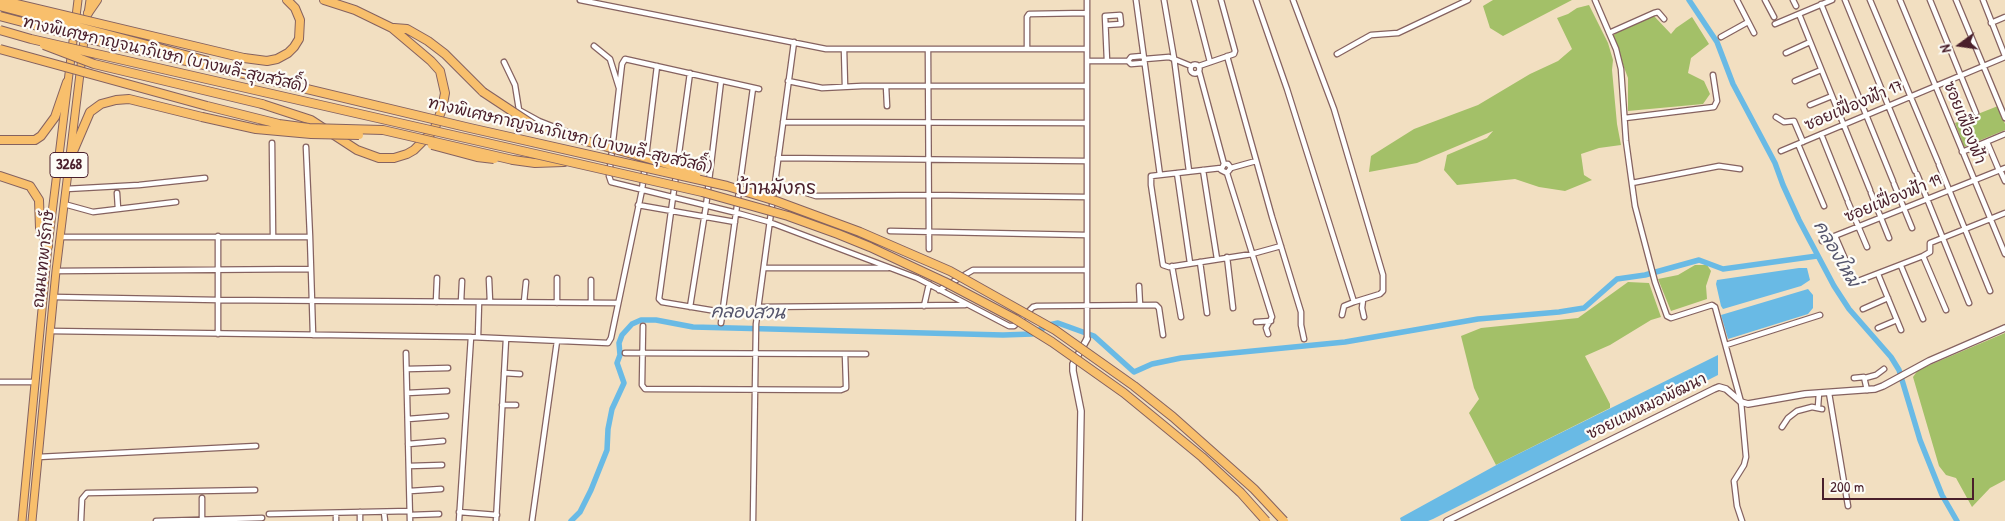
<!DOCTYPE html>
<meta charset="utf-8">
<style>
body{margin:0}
#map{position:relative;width:2005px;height:521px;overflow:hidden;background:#f2dfc1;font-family:"Patrick Hand",sans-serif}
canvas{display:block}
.north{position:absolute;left:1935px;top:20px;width:50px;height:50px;-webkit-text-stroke:4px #fdfcf7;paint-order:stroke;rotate:256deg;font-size:14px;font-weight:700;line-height:20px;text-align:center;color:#4a1f2b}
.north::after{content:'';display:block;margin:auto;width:18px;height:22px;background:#4a1f2b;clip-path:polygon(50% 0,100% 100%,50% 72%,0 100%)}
.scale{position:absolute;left:1822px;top:478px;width:152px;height:22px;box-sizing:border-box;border:2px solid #4a1f2b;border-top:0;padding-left:6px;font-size:15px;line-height:18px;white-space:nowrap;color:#4a1f2b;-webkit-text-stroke:4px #fdfcf7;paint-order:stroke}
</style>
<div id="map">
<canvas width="2005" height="521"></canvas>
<div class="north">N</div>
<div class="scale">200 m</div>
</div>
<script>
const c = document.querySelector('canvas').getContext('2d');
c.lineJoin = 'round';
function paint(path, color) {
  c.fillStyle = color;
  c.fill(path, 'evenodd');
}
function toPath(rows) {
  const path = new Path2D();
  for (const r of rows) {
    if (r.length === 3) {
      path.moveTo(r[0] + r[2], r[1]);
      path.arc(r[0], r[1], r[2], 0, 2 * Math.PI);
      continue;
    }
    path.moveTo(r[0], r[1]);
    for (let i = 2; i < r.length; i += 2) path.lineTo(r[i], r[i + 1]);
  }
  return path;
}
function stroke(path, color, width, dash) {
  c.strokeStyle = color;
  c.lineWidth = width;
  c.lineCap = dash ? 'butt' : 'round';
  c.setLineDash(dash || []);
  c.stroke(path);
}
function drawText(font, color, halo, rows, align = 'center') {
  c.font = font + ' "Patrick Hand","Playpen Sans Thai",sans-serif';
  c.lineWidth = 4.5;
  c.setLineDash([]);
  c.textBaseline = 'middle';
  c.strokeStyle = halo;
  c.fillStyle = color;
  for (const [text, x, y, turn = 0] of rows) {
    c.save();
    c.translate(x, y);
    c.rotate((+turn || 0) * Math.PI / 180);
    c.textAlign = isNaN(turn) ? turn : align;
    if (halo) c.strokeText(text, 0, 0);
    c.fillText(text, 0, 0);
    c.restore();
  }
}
paint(toPath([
 [1493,0,1572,0,1503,36,1490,28,1483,6],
 [1589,5,1608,43,1613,60,1612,70,1617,124,1621,145,1599,148,1581,154,1584,175,1592,180,1565,191,1539,187,1515,179,1457,185,1444,170,1447,155,1487,138,1493,131,1417,163,1369,172,1371,156,1414,129,1478,105,1530,74,1558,61,1572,49,1557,18,1568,14,1577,8],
 [1654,16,1671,34,1676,28,1692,17,1709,44,1691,58,1688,73,1704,81,1710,94,1703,104,1628,111,1628,78,1619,54,1611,37,1628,24],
 [1998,106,2005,124,2005,130,1964,147,1955,123],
 [1695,265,1707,265,1711,271,1706,286,1707,299,1671,311,1658,279,1678,275],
 [1628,282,1649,283,1661,317,1651,320,1610,345,1585,356,1610,404,1610,408,1496,465,1469,413,1479,399,1474,388,1461,336,1481,328,1578,318],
 [2005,333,2005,480,1990,488,1972,507,1956,478,1946,475,1939,466,1913,377,1918,370]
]), '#a3c068');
paint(toPath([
 [1799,268,1807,268,1810,280,1801,286,1723,309,1721,306,1716,284,1717,280],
 [1808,289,1813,295,1813,308,1808,314,1728,339,1721,315],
 [1718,355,1718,375,1433,519,1428,521,1401,521,1400,518,1500,463]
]), '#69bae5');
stroke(toPath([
 [1689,0,1717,42,1733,84,1775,163,1783,185,1799,220,1834,286,1849,309,1891,357,1899,370,1920,440,1942,495,1957,521],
 [571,521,580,512,591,490,607,450,608,429,612,409,624,383,617,363,620,355,619,343,622,335,632,324,641,320,656,320,693,327,1003,335,1032,334,1049,325,1058,323,1094,336,1134,372,1152,364,1181,358,1345,342,1478,319,1559,312,1584,308,1617,279,1645,275,1699,260,1723,269,1817,256]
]), '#69bae5', 5.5);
const minor = toPath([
 [580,0,826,49,1087,49],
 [1136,0,1160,175],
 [1164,0,1174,58,1189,171],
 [1194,0,1210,62],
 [1256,0,1287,89,1354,302,1344,306,1342,315],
 [1293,0,1334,109,1383,275,1383,291,1380,294,1354,302],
 [1595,0,1616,49,1621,69,1626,141,1635,206,1655,282,1667,316,1671,318,1712,305,1715,307,1741,402,1746,457,1744,465,1734,481,1737,506,1742,521],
 [1737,0,1754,33],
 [1765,0,1774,17],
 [1793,0,1796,6],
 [1845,0,1915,171],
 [1870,0,1938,162],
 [1900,0,2005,254],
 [1930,0,1976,113],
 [1956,0,2005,118],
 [1983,0,2005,56],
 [1821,4,1893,181],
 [1799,14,1870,190],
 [1991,23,2005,17],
 [1775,24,1832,0],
 [1106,25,1121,24,1120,15,1105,16,1107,61,1110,61],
 [1609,33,1654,13,1658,12,1664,19],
 [1721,37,1748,22],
 [594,46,610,59,619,88],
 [844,49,845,86],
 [928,49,929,249],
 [1027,49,1027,17,1029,14,1087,13],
 [1786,53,1810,42],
 [1337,54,1371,35,1398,33,1468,0],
 [1227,56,1272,217,1301,312,1301,325,1304,339],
 [1087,61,1128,61,1131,64,1143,63,1145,59,1169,57,1191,66],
 [1128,61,1131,57,1142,56,1144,58],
 [504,62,515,85,519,110,539,121,575,135],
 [1195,69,4.5],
 [1199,66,1234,54,1235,51,1221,0],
 [1199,71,1224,164],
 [690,73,659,299,662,302,722,312],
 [788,81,822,88,862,86,1087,86],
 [1795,81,1821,70],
 [886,86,887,106],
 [759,89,625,59,622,64,609,176,611,182,737,213,769,222,917,278,1009,326,1014,326,1033,307,1037,306,1156,305,1159,308,1163,335],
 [1810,105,1832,96],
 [1776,117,1784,122,1794,121,1803,142],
 [1625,118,1714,107,1717,101,1713,75],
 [783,122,1087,123],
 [1821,134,1847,199],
 [595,140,613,144],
 [1987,142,1998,168],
 [272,143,273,236],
 [1798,144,1824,206],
 [306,147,310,237],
 [1781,151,2005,57],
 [1962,152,2005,134],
 [778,158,1086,161],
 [1939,165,1990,291],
 [1221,168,1151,176,1151,185,1163,265,1169,267,1252,254,1281,246],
 [1231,168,1256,161],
 [1203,170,1217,259],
 [2000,170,2005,181],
 [1177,173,1190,263],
 [1227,173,1231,168,1228,164,1224,164,1221,170,1227,173,1272,317,1266,328,1268,334],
 [1917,174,1969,303],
 [775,183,816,196,928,195,1086,197],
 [1632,183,1719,166,1740,169],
 [1894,184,1912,228],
 [66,189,139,185,205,178],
 [117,193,118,209],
 [1871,193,1889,238],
 [1848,202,1867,247],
 [64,204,93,212,176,202],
 [638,205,735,222],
 [890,231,1086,235],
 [1835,236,1845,259],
 [60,237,310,237,313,335],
 [1822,241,2005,168],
 [1923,256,1946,310],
 [1227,257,1233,308],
 [1200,262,1207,313],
 [1172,266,1181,317],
 [1901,266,1923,319],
 [764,268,888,268],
 [56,271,311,269],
 [1878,274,1901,330],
 [557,278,557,303],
 [489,279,490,302],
 [591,280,591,303],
 [1858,281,1923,256,1930,252,1930,243,2005,213],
 [1139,286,1140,305],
 [939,290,973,270,1087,270],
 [54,297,218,300,617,303],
 [1363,300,1362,308,1364,317],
 [436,302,437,278],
 [461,302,462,281],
 [524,302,526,282],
 [924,306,929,284],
 [690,307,706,206,721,81],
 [758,307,965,305],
 [1863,309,1888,298],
 [1256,322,1271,321],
 [721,323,753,88],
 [643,326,642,385,645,389,841,390,846,388,846,385,845,354],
 [1878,328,1897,320],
 [50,331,471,337,608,343,611,338,642,190,657,66],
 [218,334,218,236],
 [478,337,479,302],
 [1087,339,1087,0],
 [1726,345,1820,315],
 [406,353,410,521],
 [625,353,866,354],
 [407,369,448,368],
 [504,373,520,374],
 [1854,378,1864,377,1867,390],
 [1865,378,1876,375,1884,369],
 [0,382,35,382],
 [407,393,447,391],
 [1829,393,1848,506],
 [502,405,516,405],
 [1818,407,1819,393],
 [408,419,446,416],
 [1782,427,1788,418,1797,411,1812,407,1822,409],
 [408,444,443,441],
 [38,457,256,446],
 [409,466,442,465],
 [410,491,441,489],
 [202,498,202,520],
 [360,512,360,521],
 [384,512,385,521],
 [459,512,497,515],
 [336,513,336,521],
 [269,514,410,511],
 [410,515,439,514],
 [81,521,82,499,87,493,255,490],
 [156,521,262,518],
 [459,521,471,337],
 [496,521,506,339],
 [532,521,557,341],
 [753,521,756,324,794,42]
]);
const tertiary = toPath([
 [1079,521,1081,411,1073,371,1073,364,1087,339],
 [1447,521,1714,389,1719,387,1726,389,1741,402,1748,404,1805,394,1875,389,1883,386,1929,361,2005,328]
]);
const primary = toPath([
 [88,14,90,0],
 [22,521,48,246,78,0],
 [32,521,56,271,86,24]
]);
const motorway = toPath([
 [88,13,97,0],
 [394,28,407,29,428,41,445,54,483,92],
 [244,58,267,61,277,59,288,53,294,47,299,39,300,20,295,8,287,0],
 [262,104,311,120,357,150,379,158,394,158,407,154,414,150,434,130,442,109,445,93,440,71,431,61,392,28,355,10,324,0],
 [0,140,35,140,41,136,55,117,67,82],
 [513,160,535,163,564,162],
 [69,161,90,112,101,104,116,100,129,99,202,117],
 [0,176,30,186,39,200,40,228,48,246]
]);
stroke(minor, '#856260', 7);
stroke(tertiary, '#856260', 8);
stroke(primary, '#856260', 9);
stroke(motorway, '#856260', 10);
stroke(minor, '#fff', 4.5);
stroke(tertiary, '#fff', 5.5);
stroke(primary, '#f8bf6c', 7);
stroke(motorway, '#f8bf6c', 8);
const motorwayBridge = toPath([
 [0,0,244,58],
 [0,6,208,61],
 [0,16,76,36,244,74,470,128,727,186,776,201,860,232,950,271,1055,330,1134,386,1173,417,1254,489,1284,521],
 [0,30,31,39,702,192,788,216,838,234,870,247,945,282,1015,319,1052,342,1124,393,1202,457,1241,493,1266,521],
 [44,45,94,64,262,104],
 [0,49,207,106,279,124,309,128,383,130,513,160],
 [483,92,536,127,650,159,674,166,696,176],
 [202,117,256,129,311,134,359,135],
 [432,145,477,157,494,159]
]);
stroke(motorwayBridge, '#856260', 10, []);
stroke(motorwayBridge, '#f8bf6c', 8);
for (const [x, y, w] of [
 [69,165,38]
]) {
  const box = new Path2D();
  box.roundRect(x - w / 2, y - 12.5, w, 25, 4);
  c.fillStyle = '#fdfcf7';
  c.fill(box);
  stroke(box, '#4a1f2b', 1);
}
drawText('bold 15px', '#4a1f2b', null, [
 ["3268",69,165]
]);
drawText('16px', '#4a1f2b', '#fdfcf7', [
 ["ทางพิเศษกาญจนาภิเษก (บางพลี-สุขสวัสดิ์)",165,55,13],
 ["ซอยเฟื่องฟ้า 17",1854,106,-23],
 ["ซอยเฟื่องฟ้า",1964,123,68],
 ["ทางพิเศษกาญจนาภิเษก (บางพลี-สุขสวัสดิ์)",570,136,13],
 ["ซอยเฟื่องฟ้า 19",1893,199,-22],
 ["ถนนเทพารักษ์",44,259,-84],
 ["ซอยแพหมอพัฒนา",1647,407,-26]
]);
drawText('italic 18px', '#55556c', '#fdfcf7', [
 ["คลองใหม่",1836,254,60],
 ["คลองสวน",748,313,1]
]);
drawText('19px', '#4a1f2b', '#fdfcf7', [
 ["บ้านมังกร",776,189]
]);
</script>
